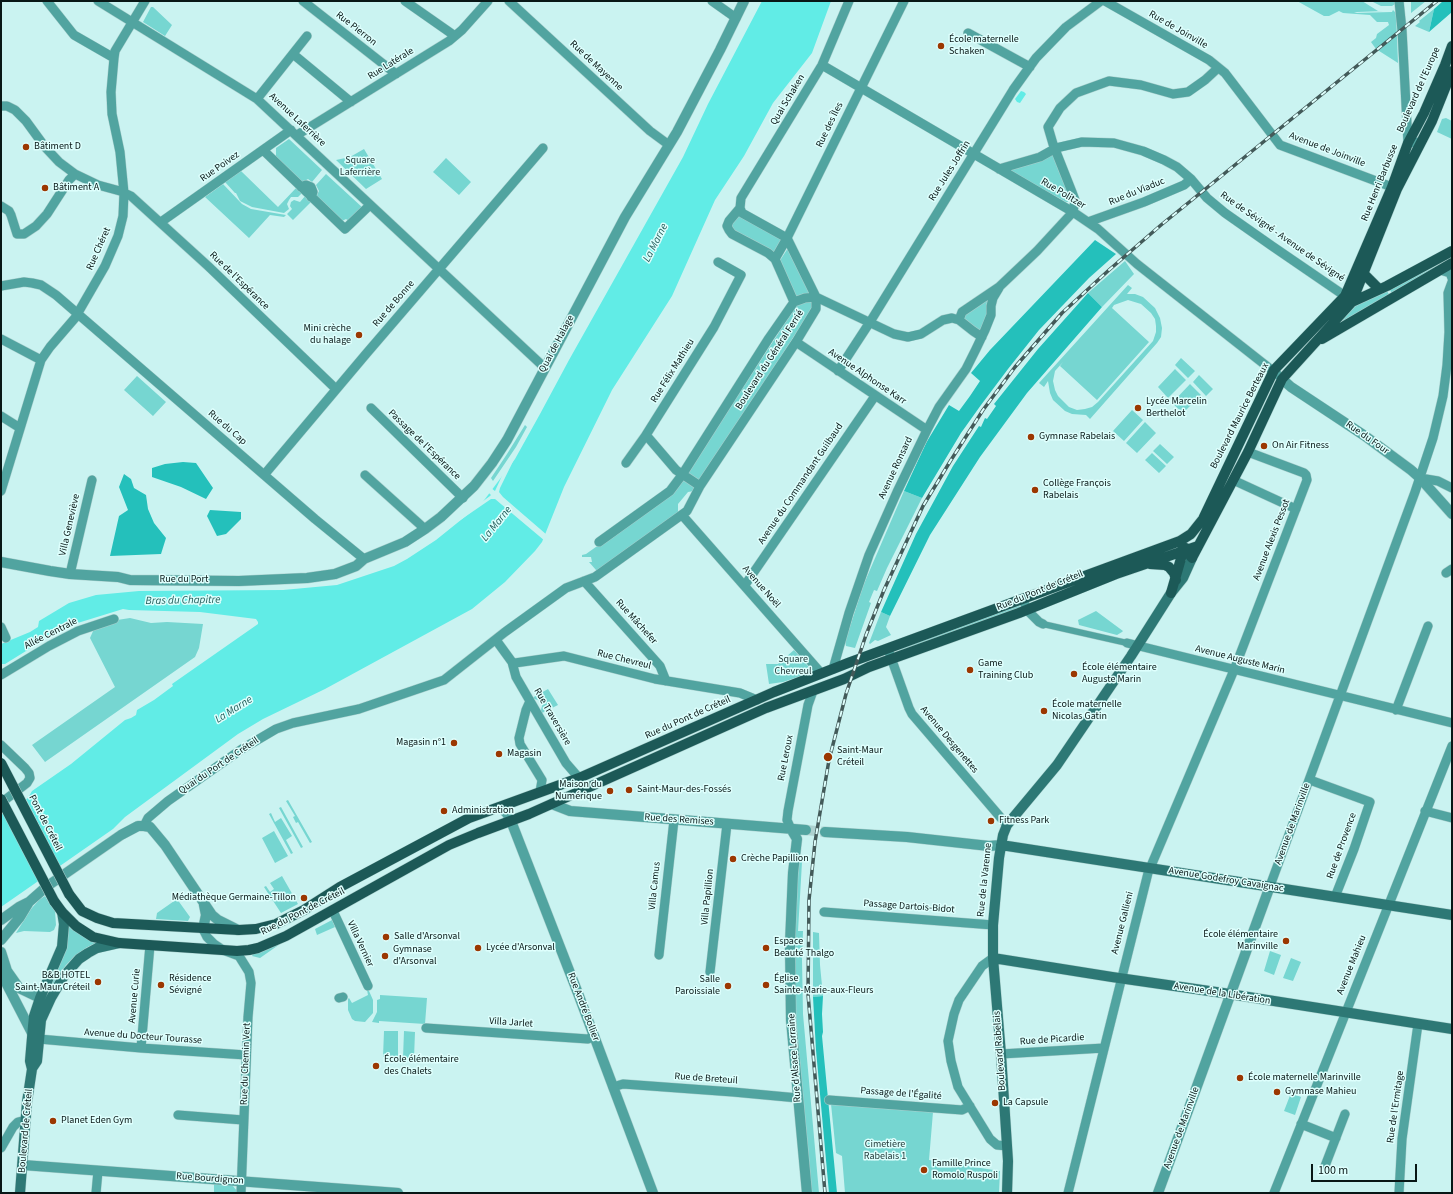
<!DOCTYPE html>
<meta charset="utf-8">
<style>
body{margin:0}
#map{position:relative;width:1453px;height:1194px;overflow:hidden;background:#caf3f1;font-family:"Source Sans 3",sans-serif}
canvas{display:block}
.frame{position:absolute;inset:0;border:2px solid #081716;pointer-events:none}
.scale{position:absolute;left:1311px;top:1164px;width:106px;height:18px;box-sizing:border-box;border:2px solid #081716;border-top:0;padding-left:5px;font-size:12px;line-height:14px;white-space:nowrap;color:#081716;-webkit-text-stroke:3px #defffd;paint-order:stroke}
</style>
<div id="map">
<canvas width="1453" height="1194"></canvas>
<div class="frame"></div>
<div class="scale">100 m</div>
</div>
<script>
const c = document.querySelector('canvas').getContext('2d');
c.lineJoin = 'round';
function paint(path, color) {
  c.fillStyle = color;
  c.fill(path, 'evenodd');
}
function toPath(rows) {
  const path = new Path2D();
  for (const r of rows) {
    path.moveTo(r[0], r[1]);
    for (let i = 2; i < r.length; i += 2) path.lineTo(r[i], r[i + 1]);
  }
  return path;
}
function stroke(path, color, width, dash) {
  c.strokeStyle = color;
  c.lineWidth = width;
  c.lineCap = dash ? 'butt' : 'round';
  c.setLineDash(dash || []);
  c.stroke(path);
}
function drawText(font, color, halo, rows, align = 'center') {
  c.font = font + ' "Source Sans 3",sans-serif';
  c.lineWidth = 3;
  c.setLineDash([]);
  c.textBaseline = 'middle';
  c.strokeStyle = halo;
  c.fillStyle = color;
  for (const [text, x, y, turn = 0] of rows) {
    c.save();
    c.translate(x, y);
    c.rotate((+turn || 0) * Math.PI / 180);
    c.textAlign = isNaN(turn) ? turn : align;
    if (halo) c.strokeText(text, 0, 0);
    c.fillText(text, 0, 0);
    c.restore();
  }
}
paint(toPath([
 [1297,1,1362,1,1378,11,1383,11,1357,12,1354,13,1392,12,1393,10,1396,13,1398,63,1376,49,1371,42,1376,38,1377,34,1389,25,1388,22,1377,22,1370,15,1343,13,1339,11,1329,16,1324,16],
 [1371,1,1395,1,1395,4,1392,6,1381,6],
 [1411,1,1426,1,1411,13],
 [151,7,153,7,172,25,165,36,143,22],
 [1434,9,1429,32,1415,26,1420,22,1419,21],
 [1446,118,1452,121,1452,139,1437,132,1442,119],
 [289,139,322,170,312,182,308,179,301,183,274,158,276,155,276,148],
 [364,149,382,179,366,189,336,160,350,157],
 [1053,153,1072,198,1068,202,1066,202,1013,173,1012,171,1012,169],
 [446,158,471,182,459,195,433,172],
 [241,171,278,207,297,187,303,192,298,197,291,197,289,200,287,204,289,209,284,213,252,207,240,201,236,193,235,193,225,182],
 [326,174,363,208,350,222,346,219,342,221,316,197,319,191,316,185],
 [223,184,242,204,251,209,286,215,284,217,270,215,249,238,205,197],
 [306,195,312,201,293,220,287,214,292,209,290,206,291,202,294,200,300,202],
 [738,212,782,238,773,254,731,230,730,225],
 [788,248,813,300,813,307,694,491,688,492,678,504,678,514,596,574,596,570,589,562,592,562,591,557,582,557,582,555,586,554,665,498,686,474,797,305,779,262],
 [1125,261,1134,274,1102,307,1088,293],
 [1436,266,1437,267,1392,294,1390,290],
 [1128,285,1132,288,1127,294,1135,294,1143,297,1155,308,1160,318,1162,328,1161,337,1157,343,1090,419,1086,415,1072,414,1065,411,1053,400,1050,393,1048,381,1044,387,1039,383],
 [1128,300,1141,304,1151,313,1155,319,1156,326,1156,332,1153,341,1098,402,1092,407,1085,409,1077,410,1069,407,1058,396,1055,390,1053,381,1055,371,1063,362,1060,366,1097,400,1149,342,1112,308,1114,305],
 [999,287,982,337,959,320],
 [1387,291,1390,296,1339,324,1354,306],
 [1181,358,1195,371,1188,378,1175,365],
 [1175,369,1186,380,1168,398,1158,387],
 [1199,375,1213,389,1206,396,1193,382],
 [137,376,166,402,153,416,124,390],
 [1190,384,1201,395,1183,413,1172,403],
 [1132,410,1143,420,1124,441,1113,431],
 [1145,422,1156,433,1137,453,1126,443],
 [525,425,527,427,516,447,493,481,491,478,507,454],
 [1160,444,1174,457,1167,464,1153,451],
 [1152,453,1166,466,1159,473,1145,460],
 [904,491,922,498,887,568,877,591,874,590,869,602,871,603,855,648,846,646,845,642,863,586],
 [1018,606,1021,607,902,653,900,649],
 [1096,611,1123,631,1122,632,1117,635,1079,625,1078,620],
 [881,612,890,616,886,627,891,635,878,641,875,640,870,644,869,643],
 [130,618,151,623,167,622,203,624,199,648,195,657,45,762,32,745,115,687,90,638,94,629,111,621],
 [794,650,808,666,810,669,809,671,798,677,783,682,769,684,766,664,778,664],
 [548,689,558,705,540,714,543,702,532,698],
 [288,800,312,842,310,843,298,822,296,823,293,817,295,816,286,801],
 [281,807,303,847,301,848,279,808],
 [271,813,275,822,281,818,292,836,286,840,293,853,291,854,269,814],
 [274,831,288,856,275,863,262,838],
 [799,862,802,862,798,931,803,931,802,960,803,1014,819,1193,811,1193,795,1022,793,959,796,890],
 [282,876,298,904,281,913,264,887,266,886,270,892,274,889,270,883],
 [45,896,55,911,56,925,54,930,50,932,24,931,16,933,31,909,40,899],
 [177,899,190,917,188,921,156,919,157,913],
 [332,920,335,927,317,935,315,929],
 [69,925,96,943,86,948,75,956,66,965,52,986,50,984],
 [813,932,819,933,820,965,823,996,813,997],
 [280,943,280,944,260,958,252,956,254,953],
 [1270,951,1281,955,1274,975,1264,971],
 [1291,958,1301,962,1293,981,1283,978],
 [367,990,369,991,373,1000,373,1013,365,1022,355,1021,352,1019,348,1010,348,999,349,998,352,1003,368,995],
 [380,995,427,998,425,1024,379,1021,379,1023,372,1022,377,1012,377,1000,380,999],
 [384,1031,398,1031,398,1058,383,1057],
 [404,1031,415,1032,414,1058,403,1058],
 [1291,1093,1301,1097,1295,1115,1284,1111],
 [831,1104,933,1112,929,1160,1000,1171,999,1193,845,1193,842,1156,836,1153],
 [214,1184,232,1185,237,1191,236,1193,214,1193]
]), '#76d6d1');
paint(toPath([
 [1443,1,1452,1,1452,12,1429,32,1434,9],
 [1095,240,1116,254,1089,278,1039,330,1008,369,981,405,961,433,922,498,904,491,926,443,949,405,959,411,970,396,980,381,971,373,990,350],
 [1088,293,1102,307,1027,393,980,457,930,535,890,616,881,612,916,534,953,466,979,426,981,427,985,418,987,419,996,406,994,404,1038,349],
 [183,462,196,463,213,488,206,499,181,487,152,477,152,468,165,464],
 [124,474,131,479,134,488,146,495,148,509,154,523,166,538,161,554,110,556,119,516,128,510,119,487],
 [210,510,241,512,241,519,226,534,217,536,207,516],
 [823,996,822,1014,823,1032,822,1036,837,1193,829,1193,816,1050,813,997]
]), '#24c0bb');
paint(toPath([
 [762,1,831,1,812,53,773,103,744,156,715,200,672,296,612,390,564,487,542,542,535,551,505,582,472,609,325,689,263,719,238,734,125,817,113,829,1,907,1,815,28,798,32,791,71,764,125,720,131,718,136,715,137,710,154,700,173,686,172,684,258,624,258,622,256,619,200,612,129,610,123,609,55,630,26,651,5,664,1,664,1,644,30,632,38,627,39,621,69,603,96,595,139,591,283,590,337,585,394,566,407,559,436,540,482,503,515,459,540,414,569,360,683,157,708,104],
 [1021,91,1024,92,1026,94,1020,103,1017,102,1015,99]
]), '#61ece6');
paint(toPath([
 [528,431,500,488,499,492,503,497,547,535,545,541,495,499,491,499,459,521,458,520,463,516,490,496,491,495,488,492,491,488,495,491,506,467],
 [25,797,61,868,40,883,3,811]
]), '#caf3f1');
stroke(toPath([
 [806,830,825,832]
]), '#add2d0', 10, [10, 5]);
const pedestrian = toPath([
 [1043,624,1127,643]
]);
const minor = toPath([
 [47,1,74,35,114,58],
 [98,1,257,99,545,368],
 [303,1,396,74],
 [405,1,455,36],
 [509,1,650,131,669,145],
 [712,1,736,18],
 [1105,1,1209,60,1225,73,1280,145,1392,187],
 [1399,1,1402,30,1408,143,1421,142],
 [968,33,1030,67],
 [293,54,351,102],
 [822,65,1073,212,1098,229,1137,264,1278,375],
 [257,99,307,36],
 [1,106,7,106,15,110,26,121,45,147,59,162,75,174,98,185,120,191,131,196,208,266,336,389],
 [297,135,449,41,462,30,488,1],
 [263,150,345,229,370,205],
 [999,169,1040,157,1056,148,1082,142,1114,143,1143,151,1164,160,1177,167,1191,179,1207,198,1225,213,1272,246,1345,296],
 [301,187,306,185,311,187,313,192,311,197],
 [1,206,9,211,11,215,17,234,24,234,36,226,47,214,69,180,75,174],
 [740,208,741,198,822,65,849,1],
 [161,222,291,130],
 [1088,222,1144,202,1184,185,1191,179],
 [775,259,787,238,904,1],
 [1440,270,1450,273,1452,278],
 [1,286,24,282,32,283,41,285,56,295,315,519,364,559],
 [794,302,805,298,816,297,894,334,908,337,921,334,943,320,952,318,959,320,973,331,982,337],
 [959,320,962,312,999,287,1037,251,1073,212,1075,200,1072,192,1053,144,1048,127,1060,108,1076,93,1109,81,1141,85,1173,94,1188,92,1205,80,1218,68],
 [1,339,41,360],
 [796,342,927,430],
 [838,371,870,322,1013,90,1036,58,1066,27,1101,1],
 [371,408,463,498],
 [1,416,20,428],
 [626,463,646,435],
 [264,475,366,354,543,148],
 [365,475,425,529],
 [1420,478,1438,481,1452,488],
 [1233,480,1296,509],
 [700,486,676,470,646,435,714,327,741,275,718,262],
 [1,491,41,360,50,347,75,318,105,266,118,236,123,216,124,193,120,152,112,114,111,92,114,58,115,51,145,1],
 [682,515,821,673],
 [599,542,670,491,682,475,769,338,794,302,775,259,768,253,732,234,729,230,727,226,729,221,740,208],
 [1446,573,1452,569],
 [70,574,92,480],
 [584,581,660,666,666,681],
 [745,585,875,396],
 [1023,599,1027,610,1039,622,1043,624],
 [1,627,6,638],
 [496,640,512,662,515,663,564,656,655,679,740,693,757,700],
 [1127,643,1452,723],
 [889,652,909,708,912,714,1007,825],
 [512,662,516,677,566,763,579,778],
 [833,669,849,613,869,555,897,492,927,430,939,407,966,369,976,349,985,330,991,315,991,306,993,298,999,288],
 [1,675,49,646,78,631,114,619],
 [530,701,526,710,519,738,520,744,542,780,540,792],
 [1396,710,1428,626],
 [1,745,25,768,29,773,30,778,27,783,1,803],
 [1310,780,1370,802,1354,849,1335,897],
 [499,807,506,813,511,821],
 [1425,811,1452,818],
 [144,826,148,818,168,801,242,749,276,729,293,723,359,709,444,680,505,632,566,588,595,577,687,511,700,486,796,342,816,309,816,297,787,238,742,213,740,208],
 [791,829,787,820,788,811,808,705,813,691],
 [1270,886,1415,492,1433,438,1443,396,1447,365,1449,332,1448,293,1452,282],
 [333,911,368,986],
 [824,912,993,925],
 [203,929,207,937,214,944,223,950,239,956,249,972,251,983,248,1017,241,1193],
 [659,955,674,820],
 [993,958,982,966,959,1000,954,1014,948,1041,951,1061,958,1087,990,1139,997,1145,1007,1146],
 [710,972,727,824],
 [339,998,343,997],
 [426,1028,588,1039,594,1036],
 [39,1039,141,1048,246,1055],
 [141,1048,150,945],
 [1001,1054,1104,1048],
 [613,1087,623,1084,733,1092,798,1098],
 [829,1100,962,1110,970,1106],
 [178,1115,243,1120],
 [1301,1124,1336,1138],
 [1,1148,13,1127,18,1122,26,1120],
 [1325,1166,1345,1114],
 [96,1193,98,1171],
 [1068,1193,1148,873,1234,670,1307,480,1306,475,1304,473,1248,452],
 [1274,1193,1452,746],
 [1399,1193,1402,1139,1418,1024]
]);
const tertiary = toPath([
 [1282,379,1291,387,1365,436,1411,470,1420,478,1452,514],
 [1,562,50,571,70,574,118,577,130,580,239,581,307,578,335,574,356,566,364,559,405,542,425,529,441,517,474,486,492,463,507,440,625,217,677,132,720,50,744,1],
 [552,804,570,811,806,830],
 [511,821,579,996,653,1193],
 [791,829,797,839,793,873,790,943,791,1020,807,1193],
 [825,832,907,837,989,846,1001,845],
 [1,920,19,907,29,902,46,887,121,835,138,826,144,826,150,827,165,845,212,915,218,920,238,930],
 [203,929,206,915,204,905],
 [1,940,20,917,29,902],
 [1,952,7,971,19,988,40,998,46,1004],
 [1,973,32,1033,35,1036],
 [23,1165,398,1193],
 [1158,1193,1270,886]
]);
const secondary = toPath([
 [1001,845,1452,915],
 [993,958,1112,977,1223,993,1452,1029],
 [33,1067,37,1061,41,1020,51,998,64,976,79,959,88,953,97,948,119,943],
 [20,1193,27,1102,32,1069,30,1061,33,1026,34,1016,40,998,62,947,64,924,62,912],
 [1007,1193,1008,1161,1001,1054,993,958,993,925,999,858,1003,835,1007,825,1057,765,1131,656,1171,593,1183,578,1192,558]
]);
const primary = toPath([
 [1364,274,1379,289],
 [1352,302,1387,286,1452,251],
 [1322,339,1452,263],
 [1182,545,1192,558,1248,452,1282,379,1352,302,1397,189,1432,121,1452,71],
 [1150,564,1165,565,1169,567,1174,573,1176,580],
 [1171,593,1182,555,1186,548],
 [69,894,82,911,97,918,113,923,239,930,256,929,276,924,304,910,340,887,469,818,579,778,774,692,848,663,1180,541,1191,534,1203,519,1274,370,1345,296,1392,187,1408,143,1424,113,1445,65,1452,46],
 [54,901,62,912,76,926,93,937,119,943,237,951,249,950,258,948,286,936,449,845,478,833,529,814,766,708,844,679,869,667,1019,613,1116,574,1198,546]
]);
stroke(pedestrian, '#abd0ce', 7);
stroke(minor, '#abd0ce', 10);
stroke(tertiary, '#abd0ce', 11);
stroke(secondary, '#abd0ce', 11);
stroke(primary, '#abd0ce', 11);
stroke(pedestrian, '#51a4a0', 6);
stroke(minor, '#51a4a0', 9);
stroke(tertiary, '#51a4a0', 10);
stroke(secondary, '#2d7875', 10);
stroke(primary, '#1c5957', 10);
const rail = toPath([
 [825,1193,808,994,809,900,815,842,829,760,846,694,866,635,884,590,923,506,951,460,983,410,1015,367,1062,313,1109,270,1161,225,1437,1]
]);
stroke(rail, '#435a59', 3.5);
stroke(rail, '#defffd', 2, [6]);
const primaryBridge = toPath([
 [1,763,69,894],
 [1,799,54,901]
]);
stroke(primaryBridge, '#abd0ce', 11, []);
stroke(primaryBridge, '#1c5957', 10);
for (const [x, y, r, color] of [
 [941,46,4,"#9b3701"],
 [26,147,4,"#9b3701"],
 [45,188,4,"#9b3701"],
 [359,335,4,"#9b3701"],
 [1138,408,4,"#9b3701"],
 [1031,437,4,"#9b3701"],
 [1264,446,4,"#9b3701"],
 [1035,490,4,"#9b3701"],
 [970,670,4,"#9b3701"],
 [1074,674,4,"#9b3701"],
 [1044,711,4,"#9b3701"],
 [454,743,4,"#9b3701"],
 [499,754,4,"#9b3701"],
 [828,757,5,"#9b3701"],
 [629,790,4,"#9b3701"],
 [610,791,4,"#9b3701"],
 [444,811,4,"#9b3701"],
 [991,821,4,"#9b3701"],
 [733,859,4,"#9b3701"],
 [304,898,4,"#9b3701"],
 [386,937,4,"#9b3701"],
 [1286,941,4,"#9b3701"],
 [478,948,4,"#9b3701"],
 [766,948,4,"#9b3701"],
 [385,956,4,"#9b3701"],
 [98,982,4,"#9b3701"],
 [161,985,4,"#9b3701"],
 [766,985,4,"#9b3701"],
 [728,986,4,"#9b3701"],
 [376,1066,4,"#9b3701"],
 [1240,1078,4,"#9b3701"],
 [1277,1092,4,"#9b3701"],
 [995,1103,4,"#9b3701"],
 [53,1121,4,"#9b3701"],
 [924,1170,4,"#9b3701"]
]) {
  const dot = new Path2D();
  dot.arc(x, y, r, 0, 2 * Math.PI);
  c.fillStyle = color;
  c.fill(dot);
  stroke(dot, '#defffd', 1.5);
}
drawText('10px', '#081716', '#defffd', [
 ["Rue Pierron",356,29,38],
 ["Rue de Joinville",1178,30,30],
 ["Rue Latérale",391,64,-32],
 ["Rue de Mayenne",596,66,43],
 ["Boulevard de l'Europe",1419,90,-66],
 ["Quai Schaken",788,100,-59],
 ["Avenue Laferrière",297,120,43],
 ["Rue des Îles",830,125,-64],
 ["Avenue de Joinville",1327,150,21],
 ["Rue Poivez",220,167,-35],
 ["Rue Jules Joffrin",950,171,-58],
 ["Rue Henri Barbusse",1380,183,-68],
 ["Rue du Viaduc",1137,192,-22],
 ["Rue Politzer",1063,194,31],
 ["Rue de Sévigné - Avenue de Sévigné",1282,237,35],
 ["Rue Chéret",99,249,-66],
 ["Rue de l'Espérance",239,281,44],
 ["Rue de Bonne",394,304,-49],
 ["Quai de Halage",557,344,-62],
 ["Boulevard du Général Ferrié",770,360,-57],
 ["Rue Félix Mathieu",673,371,-58],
 ["Avenue Alphonse Karr",867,377,34],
 ["Boulevard Maurice Berteaux",1240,416,-63],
 ["Rue du Cap",227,428,41],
 ["Rue du Four",1367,438,35],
 ["Passage de l'Espérance",424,445,44],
 ["Avenue Ronsard",896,468,-65],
 ["Avenue du Commandant Guilbaud",801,484,-56],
 ["Villa Geneviève",70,525,-77],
 ["Avenue Alexis Pessot",1272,540,-69],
 ["Rue du Port",184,580],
 ["Avenue Noël",761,587,49],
 ["Rue du Pont de Créteil",1040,591,-22],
 ["Rue Mâchefer",636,622,48],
 ["Allée Centrale",51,634,-27],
 ["Rue Chevreul",624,660,14],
 ["Avenue Auguste Marin",1240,660,14],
 ["Rue Traversière",552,717,60],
 ["Rue du Pont de Créteil",688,718,-24],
 ["Avenue Desgenettes",949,740,50],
 ["Rue Leroux",786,758,-79],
 ["Quai du Port de Créteil",219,766,-34],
 ["Rue des Remises",679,820,4],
 ["Pont de Créteil",45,823,63],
 ["Avenue de Marinville",1293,824,-70],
 ["Rue de Provence",1342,846,-70],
 ["Rue de la Varenne",985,880,-84],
 ["Avenue Godefroy Cavaignac",1226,880,9],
 ["Villa Camus",655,886,-84],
 ["Villa Papillion",708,897,-84],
 ["Passage Dartois-Bidot",909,907,4],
 ["Rue du Pont de Créteil",303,912,-27],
 ["Avenue Gallieni",1123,923,-76],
 ["Villa Vernier",360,944,65],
 ["Avenue Mahieu",1352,965,-68],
 ["Avenue de la Libération",1222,994,9],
 ["Avenue Curie",135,996,-85],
 ["Rue André Bollier",583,1007,69],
 ["Villa Jarlet",511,1023,4],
 ["Avenue du Docteur Tourasse",143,1037,4],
 ["Rue de Picardie",1052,1040,-4],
 ["Boulevard Rabelais",1000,1051,-94],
 ["Rue d'Alsace Lorraine",795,1058,-94],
 ["Rue du Chemin Vert",246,1064,-88],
 ["Rue de Breteuil",706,1079,4],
 ["Passage de l'Égalité",901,1094,4],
 ["Rue de l'Ermitage",1396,1107,-82],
 ["Avenue de Marinville",1182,1128,-70],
 ["Boulevard de Créteil",26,1131,-85],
 ["Rue Bourdignon",210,1179,4]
]);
drawText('10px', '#081716', '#defffd', [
 ["École maternelle",949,40],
 ["Schaken",949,52],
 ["Bâtiment D",34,147],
 ["Bâtiment A",53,188],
 ["Mini crèche",351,329,"right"],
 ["du halage",351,341,"right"],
 ["Lycée Marcelin",1146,402],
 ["Berthelot",1146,414],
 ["Gymnase Rabelais",1039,437],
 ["On Air Fitness",1272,446],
 ["Collège François",1043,484],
 ["Rabelais",1043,496],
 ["Game",978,664],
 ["Training Club",978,676],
 ["École élémentaire",1082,668],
 ["Auguste Marin",1082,680],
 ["École maternelle",1052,705],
 ["Nicolas Gatin",1052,717],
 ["Magasin n°1",446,743,"right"],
 ["Saint-Maur",837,751],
 ["Créteil",837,763],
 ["Magasin",507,754],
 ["Maison du",602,785,"right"],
 ["Numérique",602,797,"right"],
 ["Saint-Maur-des-Fossés",637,790],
 ["Administration",452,811],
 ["Fitness Park",999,821],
 ["Crèche Papillion",741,859],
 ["Médiathèque Germaine-Tillon",296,898,"right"],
 ["École élémentaire",1278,935,"right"],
 ["Marinville",1278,947,"right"],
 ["Salle d'Arsonval",394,937],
 ["Espace",774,942],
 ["Beauté Thalgo",774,954],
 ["Lycée d'Arsonval",486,948],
 ["Gymnase",393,950],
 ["d'Arsonval",393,962],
 ["B&B HOTEL",90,976,"right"],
 ["Saint-Maur Créteil",90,988,"right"],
 ["Résidence",169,979],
 ["Sévigné",169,991],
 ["Église",774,979],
 ["Sainte-Marie-aux-Fleurs",774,991],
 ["Salle",720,980,"right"],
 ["Paroissiale",720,992,"right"],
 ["École élémentaire",384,1060],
 ["des Chalets",384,1072],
 ["École maternelle Marinville",1248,1078],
 ["Gymnase Mahieu",1285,1092],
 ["La Capsule",1003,1103],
 ["Planet Eden Gym",61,1121],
 ["Famille Prince",932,1164],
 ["Romolo Ruspoli",932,1176]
], 'left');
drawText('10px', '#223a39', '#defffd', [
 ["Square",360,161],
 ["Laferrière",360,173],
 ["Square",793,660],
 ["Chevreul",793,672],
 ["Cimetière",885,1145],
 ["Rabelais 1",885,1157]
]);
drawText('italic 11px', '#235d5a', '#defffd', [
 ["La Marne",656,243,-63],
 ["La Marne",497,524,-51],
 ["Bras du Chapitre",183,601,-1],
 ["La Marne",234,710,-32]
]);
</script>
